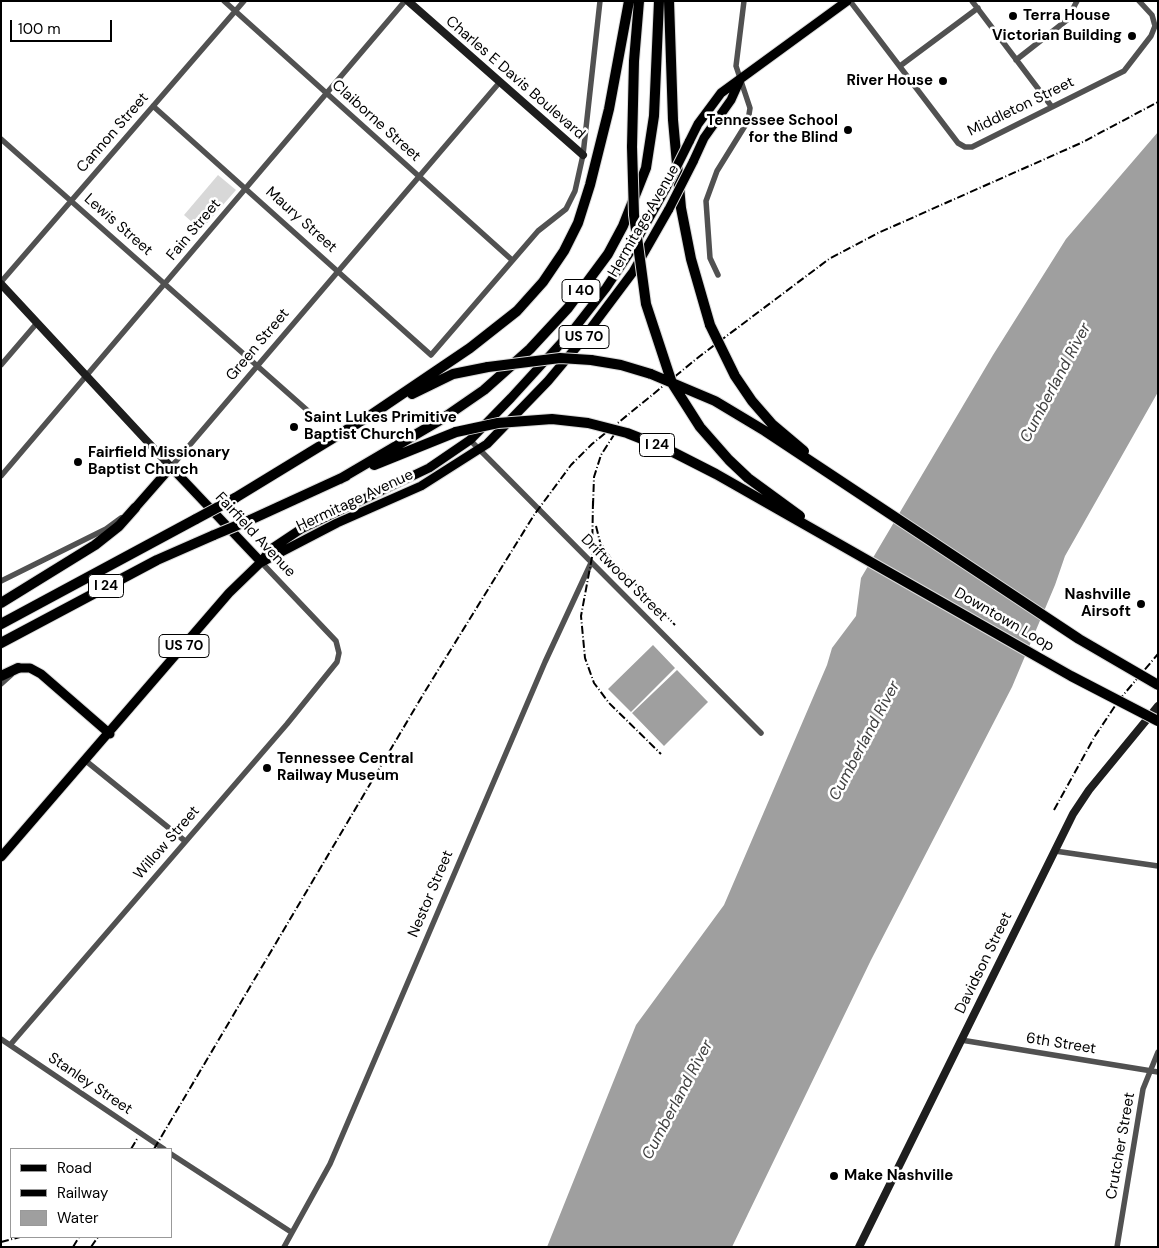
<!DOCTYPE html>
<style>
body{margin:0}
#map{position:relative;width:1159px;height:1248px;overflow:hidden;background:#fff;font-family:"DM Sans",sans-serif}
canvas{display:block}
.frame{position:absolute;inset:0;border:2px solid #000;pointer-events:none}
.legend{position:absolute;left:10px;top:1148px;width:162px;height:90px;box-sizing:border-box;background:#fff;border:1px solid #999;margin:0;padding:6px 9px;list-style:none;font-size:15px;color:#000}
.legend li{display:flex;align-items:center;gap:10px;height:25px}
.legend b{width:25px;border:1px solid #999}
.scale{position:absolute;left:10px;top:20px;width:102px;height:22px;box-sizing:border-box;border:2px solid #000;border-top:0;padding-left:6px;font-size:15px;line-height:18px;white-space:nowrap;color:#000;-webkit-text-stroke:4px #fff;paint-order:stroke}
</style>
<div id="map">
<canvas width="1159" height="1248"></canvas>
<div class="frame"></div>
<ul class="legend">
<li><b style="height:6px;background:#000"></b>Road</li>
<li><b style="height:6px;background:#000"></b>Railway</li>
<li><b style="height:14px;background:#9f9f9f"></b>Water</li>
</ul>
<div class="scale">100 m</div>
</div>
<script>
const c = document.querySelector('canvas').getContext('2d');
c.lineJoin = 'round';
function paint(path, color) {
  c.fillStyle = color;
  c.fill(path, 'evenodd');
}
function toPath(rows) {
  const path = new Path2D();
  for (const r of rows) {
    path.moveTo(r[0], r[1]);
    for (let i = 2; i < r.length; i += 2) path.lineTo(r[i], r[i + 1]);
  }
  return path;
}
function stroke(path, color, width, dash) {
  c.strokeStyle = color;
  c.lineWidth = width;
  c.lineCap = dash ? 'butt' : 'round';
  c.setLineDash(dash || []);
  c.stroke(path);
}
function drawText(font, color, halo, rows, align = 'center') {
  c.font = font + ' "DM Sans",sans-serif';
  c.lineWidth = 5;
  c.setLineDash([]);
  c.textBaseline = 'middle';
  c.strokeStyle = halo;
  c.fillStyle = color;
  for (const [text, x, y, turn = 0] of rows) {
    c.save();
    c.translate(x, y);
    c.rotate((+turn || 0) * Math.PI / 180);
    c.textAlign = isNaN(turn) ? turn : align;
    if (halo) c.strokeText(text, 0, 0);
    c.fillText(text, 0, 0);
    c.restore();
  }
}
paint(toPath([
 [218,175,236,190,201,230,184,215]
]), '#d8d8d8');
paint(toPath([
 [1158,132,1158,392,1065,556,1055,585,1012,687,871,960,732,1247,547,1247,636,1025,724,905,827,665,832,648,856,616,861,578,993,355,1066,239],
 [653,645,675,668,631,712,608,689],
 [677,670,708,702,664,746,632,713]
]), '#9f9f9f');
const primary = toPath([
 [689,142,698,124,721,93,847,1],
 [693,162,704,138,731,100,740,80],
 [135,508,171,467,261,562],
 [262,562,337,523,421,486,487,444,548,381,579,344,633,272,669,209],
 [18,668,30,668,41,674,110,734],
 [1,857,229,593,261,562,271,549,301,529,429,468,470,440,511,398,574,329,606,288,630,252,666,188]
]);
const highway = toPath([
 [669,1,673,120,681,208,691,259,710,325],
 [632,147,634,61,639,1],
 [591,360,621,365,651,374],
 [412,394,453,374,488,367],
 [374,465,456,432],
 [340,479,442,419,484,390,530,349,568,308,608,254,623,226,646,168,654,116,659,1],
 [235,498,371,415,470,348,517,311,543,282,564,251,578,223,590,185,609,109,629,1],
 [250,520,346,476],
 [1,603,95,545,119,526,135,508],
 [1,624,196,519],
 [1,643,157,560,214,535],
 [1,676,18,668]
]);
stroke(primary, '#dbdbdb', 11);
stroke(highway, '#dbdbdb', 12);
stroke(toPath([
 [224,1,512,260],
 [850,1,958,143,965,147,972,147,1124,71,1151,36,1155,26,1152,15,1139,1],
 [972,1,1052,107],
 [1016,60,1067,20,1077,1],
 [900,66,978,8],
 [153,106,431,355,538,231,566,209,575,191,583,155,600,1],
 [1,139,307,410],
 [718,275,710,258,706,201,717,171,748,121,750,108,736,66,744,1],
 [1,282,244,1],
 [1,365,37,323],
 [470,440,761,733],
 [171,467,499,83],
 [1,476,405,1],
 [1,581,106,529,121,518],
 [1,684,11,675],
 [86,761,185,841],
 [1055,851,1158,866],
 [1,1039,164,1149],
 [961,1040,1158,1072],
 [10,1045,287,724,337,662,339,653,336,641,261,562],
 [171,1154,291,1232],
 [284,1247,330,1164,545,662,591,563],
 [1117,1247,1143,1089,1158,1052]
]), '#515151', 5.5);
stroke(toPath([
 [408,1,583,155],
 [1,284,171,467],
 [859,1247,1073,814,1089,790,1158,706]
]), '#1e1e1e', 8);
stroke(primary, '#000', 9);
stroke(highway, '#000', 10);
stroke(toPath([
 [593,501,592,557,581,616,585,658,594,683,609,703,661,754],
 [593,506,594,477,601,455,617,430],
 [596,526,600,542,611,559,675,625],
 [1054,810,1095,736,1119,700,1158,654],
 [131,1149,137,1139],
 [154,1149,424,693,534,515,571,465,592,444,700,356,829,259,878,233,1081,143,1158,102],
 [1,1242,20,1237],
 [73,1247,79,1237],
 [91,1247,98,1237]
]), '#000', 2, [8, 2.5, 1, 2.5]);
const primaryBridge = toPath([
 [666,188,689,142],
 [669,209,693,162]
]);
const highwayBridge = toPath([
 [632,147,634,215,646,304,672,383,700,427,729,460,748,478,800,516],
 [710,325,735,376,752,401,772,424,804,451],
 [488,367,560,358,591,360],
 [651,374,715,401,765,431,1079,639,1158,685],
 [456,432,498,423,552,419,588,423,627,433,665,448,716,474,1071,676,1158,721],
 [196,519,235,498],
 [214,535,250,520]
]);
stroke(primaryBridge, '#dbdbdb', 11, []);
stroke(highwayBridge, '#dbdbdb', 12, []);
stroke(primaryBridge, '#000', 9);
stroke(highwayBridge, '#000', 10);
for (const [x, y, r, color] of [
 [1013,16,5,"#000"],
 [1132,36,5,"#000"],
 [943,81,5,"#000"],
 [848,130,5,"#000"],
 [294,427,5,"#000"],
 [78,462,5,"#000"],
 [1141,604,5,"#000"],
 [267,768,5,"#000"],
 [834,1176,5,"#000"]
]) {
  const dot = new Path2D();
  dot.arc(x, y, r, 0, 2 * Math.PI);
  c.fillStyle = color;
  c.fill(dot);
  stroke(dot, '#fff', 2);
}
for (const [x, y, w] of [
 [581,291,38],
 [584,337,50],
 [657,445,35],
 [106,586,35],
 [184,646,50]
]) {
  const box = new Path2D();
  box.roundRect(x - w / 2, y - 11.5, w, 23, 4);
  c.fillStyle = '#fff';
  c.fill(box);
  stroke(box, '#000', 1);
}
drawText('bold 14px', '#000', null, [
 ["I 40",581,291],
 ["US 70",584,337],
 ["I 24",657,445],
 ["I 24",106,586],
 ["US 70",184,646]
]);
drawText('bold 15px', '#000', '#fff', [
 ["Terra House",1023,16],
 ["Victorian Building",1122,36,"right"],
 ["River House",933,81,"right"],
 ["Tennessee School",838,121,"right"],
 ["for the Blind",838,138,"right"],
 ["Saint Lukes Primitive",304,418],
 ["Baptist Church",304,435],
 ["Fairfield Missionary",88,453],
 ["Baptist Church",88,470],
 ["Nashville",1131,595,"right"],
 ["Airsoft",1131,612,"right"],
 ["Tennessee Central",277,759],
 ["Railway Museum",277,776],
 ["Make Nashville",844,1176]
], 'left');
drawText('15px', '#000', '#fff', [
 ["Charles E Davis Boulevard",515,78,41],
 ["Middleton Street",1021,107,-26],
 ["Claiborne Street",376,121,42],
 ["Cannon Street",113,133,-49],
 ["Maury Street",301,220,42],
 ["Hermitage Avenue",644,221,-60],
 ["Lewis Street",118,225,41],
 ["Fain Street",194,230,-50],
 ["Green Street",258,345,-50],
 ["Hermitage Avenue",355,501,-25],
 ["Fairfield Avenue",255,535,47],
 ["Driftwood Street",624,578,45],
 ["Downtown Loop",1004,620,30],
 ["Willow Street",167,843,-49],
 ["Nestor Street",431,894,-67],
 ["Davidson Street",984,963,-64],
 ["6th Street",1061,1044,9],
 ["Stanley Street",90,1084,34],
 ["Crutcher Street",1121,1146,-80]
]);
drawText('italic 16px', '#404040', '#fff', [
 ["Cumberland River",1056,383,-62],
 ["Cumberland River",865,741,-62],
 ["Cumberland River",678,1100,-62]
]);
</script>
